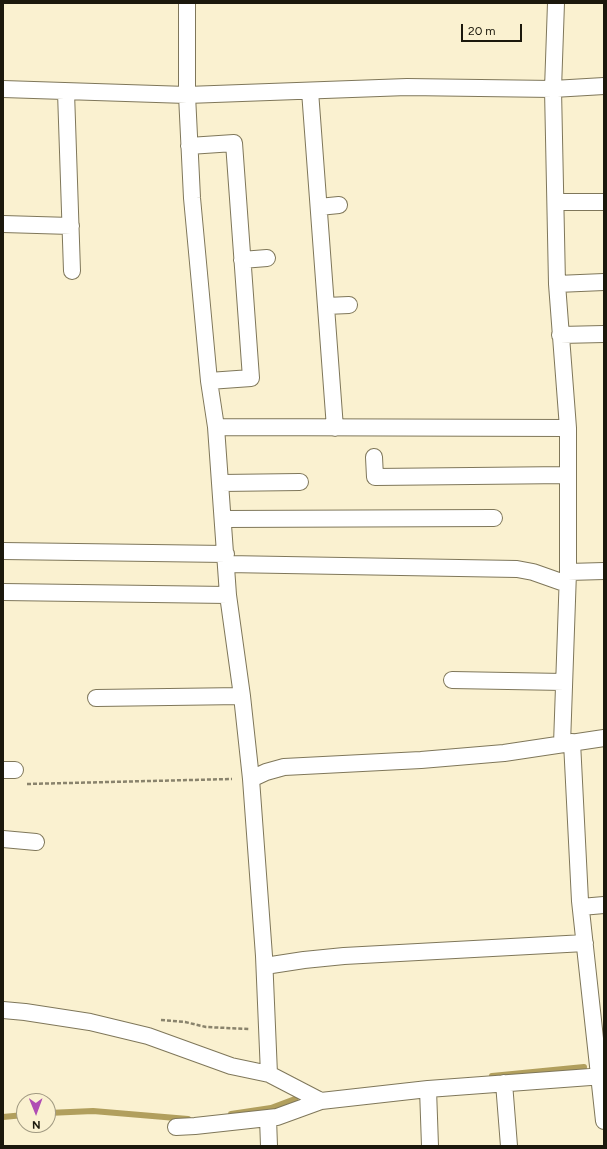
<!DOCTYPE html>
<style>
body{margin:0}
#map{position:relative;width:607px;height:1149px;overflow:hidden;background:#faf1d0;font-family:Figtree,sans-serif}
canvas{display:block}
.frame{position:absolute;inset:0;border:4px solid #1b180c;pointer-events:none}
.north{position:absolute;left:16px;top:1093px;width:40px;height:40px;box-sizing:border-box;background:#faf1d0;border:1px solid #a19a82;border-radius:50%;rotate:179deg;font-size:11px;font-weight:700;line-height:16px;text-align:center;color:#1b180c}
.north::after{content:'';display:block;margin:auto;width:14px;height:18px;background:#b04db4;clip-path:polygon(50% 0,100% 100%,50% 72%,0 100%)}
.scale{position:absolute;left:461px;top:24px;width:61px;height:18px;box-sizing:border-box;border:2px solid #1b180c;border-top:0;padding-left:5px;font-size:12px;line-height:14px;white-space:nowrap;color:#1b180c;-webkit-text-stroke:3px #faf1d0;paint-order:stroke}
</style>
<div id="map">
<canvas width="607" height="1149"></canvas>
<div class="frame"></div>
<div class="north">N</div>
<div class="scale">20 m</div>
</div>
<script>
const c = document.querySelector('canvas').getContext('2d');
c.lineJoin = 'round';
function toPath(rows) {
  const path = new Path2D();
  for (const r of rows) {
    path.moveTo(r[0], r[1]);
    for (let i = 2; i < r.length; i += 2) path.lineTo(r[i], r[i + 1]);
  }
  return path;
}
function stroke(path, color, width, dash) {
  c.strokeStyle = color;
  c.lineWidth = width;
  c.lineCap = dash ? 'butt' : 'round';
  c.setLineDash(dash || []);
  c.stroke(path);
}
stroke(toPath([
 [492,1076,584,1067],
 [48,1113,93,1111,188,1119],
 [231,1114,271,1108,295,1099],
 [3,1117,24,1115]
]), '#b19f5d', 6);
const minor = toPath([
 [187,3,187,95,192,198,209,381,216,427,228,595,242,696,251,779,264,956,269,1074],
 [556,3,553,89,557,284,568,428,568,572,562,744],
 [3,89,187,95,407,87,553,89,604,86],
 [310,91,335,428],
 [66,92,72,271],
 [189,146,234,143,251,378,209,381],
 [556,202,604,202],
 [319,207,339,205],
 [3,224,71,226],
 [242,260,267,258],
 [557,284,604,282],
 [326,306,349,305],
 [560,335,604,334],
 [216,427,568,428],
 [374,457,375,477,568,475],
 [221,483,300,482],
 [223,519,494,518],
 [3,551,226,554],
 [227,564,517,569,533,572,567,584],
 [568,572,604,571],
 [3,592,228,595],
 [452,680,564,682],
 [96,698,242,696],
 [572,742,580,901,604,1121],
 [3,770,15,770],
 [251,779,266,772,284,767,421,760,504,753,604,738],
 [3,839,36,842],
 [581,907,604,905],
 [265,966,304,960,344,956,585,943],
 [3,1010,25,1012,90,1022,148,1036,231,1066,269,1074,321,1101,428,1089,604,1076],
 [504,1083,509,1146],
 [428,1089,430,1146],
 [268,1118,269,1146],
 [176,1127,195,1126,277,1117,321,1101]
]);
stroke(minor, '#7f775a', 18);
stroke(toPath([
 [27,784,232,779],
 [161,1020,185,1022,206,1027,249,1029]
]), '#89836c', 2.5, [4, 2]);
stroke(minor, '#fff', 16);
</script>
